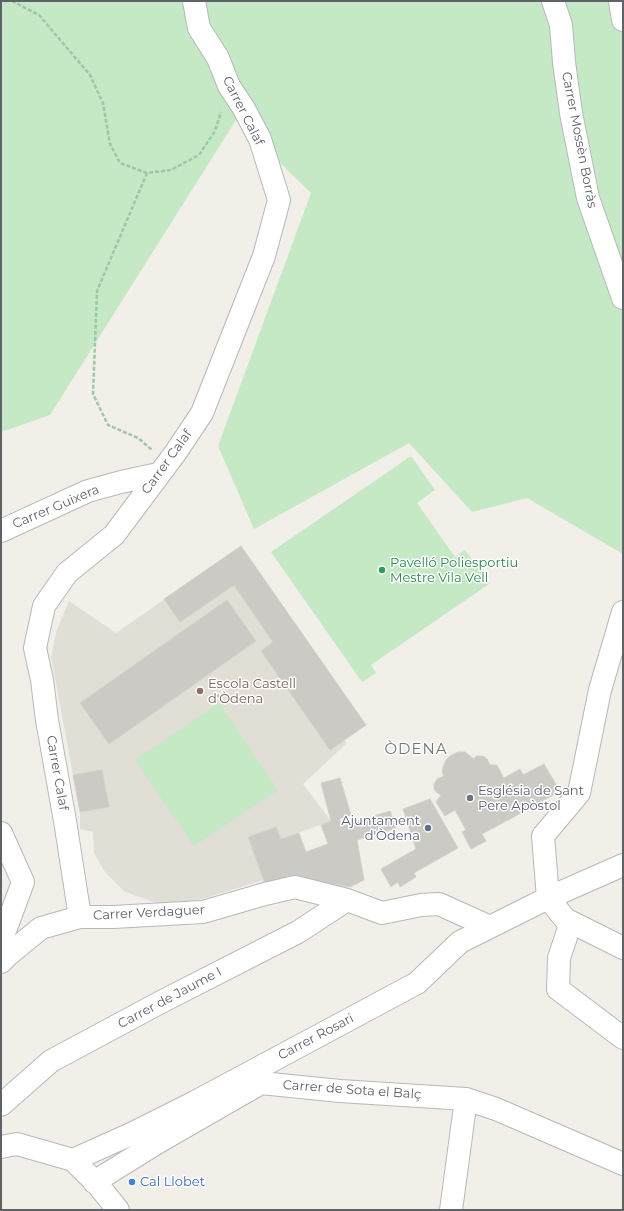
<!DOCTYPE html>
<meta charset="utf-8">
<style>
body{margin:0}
#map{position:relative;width:624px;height:1211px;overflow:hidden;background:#f1efe8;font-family:Montserrat,sans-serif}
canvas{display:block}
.frame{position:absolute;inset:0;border:2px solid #5f6368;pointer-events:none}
</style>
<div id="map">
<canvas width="624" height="1211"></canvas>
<div class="frame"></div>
</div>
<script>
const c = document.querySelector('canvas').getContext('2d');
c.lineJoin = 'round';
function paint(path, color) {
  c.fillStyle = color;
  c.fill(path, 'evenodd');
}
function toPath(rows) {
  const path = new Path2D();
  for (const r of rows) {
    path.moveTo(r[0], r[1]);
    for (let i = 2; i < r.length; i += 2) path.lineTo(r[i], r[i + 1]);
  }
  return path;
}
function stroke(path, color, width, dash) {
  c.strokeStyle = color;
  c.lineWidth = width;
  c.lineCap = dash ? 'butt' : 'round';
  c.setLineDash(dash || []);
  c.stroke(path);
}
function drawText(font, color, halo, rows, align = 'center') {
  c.font = font + ' Montserrat,sans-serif';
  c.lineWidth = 3;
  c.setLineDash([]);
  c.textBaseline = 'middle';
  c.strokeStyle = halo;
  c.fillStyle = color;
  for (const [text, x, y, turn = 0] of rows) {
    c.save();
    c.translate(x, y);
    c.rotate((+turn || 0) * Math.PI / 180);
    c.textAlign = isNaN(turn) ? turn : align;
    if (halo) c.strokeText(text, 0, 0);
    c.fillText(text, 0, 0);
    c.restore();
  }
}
paint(toPath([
 [241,546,366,725,344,740,347,743,303,784,331,821,281,839,276,827,248,837,264,880,189,903,157,903,125,892,105,872,94,853,93,832,80,829,80,812,51,657,57,629,69,601,116,633]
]), '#e1ded6');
paint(toPath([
 [1,1,623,1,623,554,527,498,472,512,409,443,254,529,218,446,311,193,236,120,50,415,1,432],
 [411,456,435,490,417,503,455,557,465,550,489,584,371,665,376,673,362,682,271,552],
 [219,703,278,790,194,846,135,760]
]), '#c5e8c5');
const building = toPath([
 [241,546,366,725,330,750,261,651,273,642,234,585,180,622,164,599,241,546],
 [227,600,256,641,109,744,80,703,227,600],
 [458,752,465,752,474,759,476,756,483,756,487,759,490,765,497,765,505,781,494,786,512,818,482,834,486,841,471,849,462,832,466,830,455,810,445,816,436,802,441,795,436,792,434,789,434,784,437,779,444,776,442,772,443,767,446,760,450,756,458,752],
 [544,764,560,791,512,818,494,786,505,781,504,778,520,769,523,775,544,764],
 [102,770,109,807,80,812,73,775,102,770],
 [340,778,351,815,339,819,342,826,390,811,396,828,357,840,364,880,350,887,288,876,265,884,248,837,276,827,281,839,299,833,306,852,328,844,321,825,331,821,321,783,340,778],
 [430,799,458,848,414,873,416,877,400,887,398,882,391,887,381,869,416,849,403,809,430,799]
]);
paint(building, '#cccac5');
stroke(building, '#d6d1c6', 1);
const minor = toPath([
 [553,1,561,25,564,62,571,113,588,198,623,298],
 [620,1,623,20],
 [1,531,88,491,121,482,158,474],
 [1,833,23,882,6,928,1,935],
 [548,898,543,836,579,793,600,690,623,612],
 [548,898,565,919,623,948],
 [80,917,65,821,47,720,42,680,35,648,44,606,67,573,114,535,176,452,202,413,264,256,279,200,260,139,243,107,229,86,218,58,199,28,194,1],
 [571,922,559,958,558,989,623,1038],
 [1,962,8,955,41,928,80,917,113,917,203,912,265,894,295,887,347,900,382,913,421,905,439,904,490,927],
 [1,1105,51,1061,161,1002,298,932,347,900],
 [1,1147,17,1144,73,1160,98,1185,118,1210],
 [73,1160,131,1134,195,1102,417,983,460,942,548,898,623,865],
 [94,1182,160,1141,261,1083,340,1091,466,1099,496,1109,623,1164],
 [451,1210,466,1099]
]);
stroke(minor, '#b5b8bc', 24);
stroke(toPath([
 [12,1,39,15,90,75,103,103,110,144,120,163,147,173,171,170,199,155,215,131,221,112],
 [147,173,97,291,93,394,108,425,138,438,152,450]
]), '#9cc7a9', 2.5, [4, 2]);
stroke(minor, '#fff', 22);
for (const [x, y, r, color] of [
 [382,570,4,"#2e9e5b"],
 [200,691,4,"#8d6e63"],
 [470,798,4,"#6b7280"],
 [428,828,4,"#5c6f8a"],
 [132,1182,4,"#3f7fe0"]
]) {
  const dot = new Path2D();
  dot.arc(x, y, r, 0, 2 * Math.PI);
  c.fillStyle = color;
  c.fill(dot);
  stroke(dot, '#fff', 1.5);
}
drawText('13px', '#5f6368', '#fff', [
 ["Carrer Calaf",243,111,63],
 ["Carrer Mossèn Borràs",579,140,79],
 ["Carrer Calaf",167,462,-54],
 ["Carrer Guixera",56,507,-23],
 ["Carrer Calaf",57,773,80],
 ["Carrer Verdaguer",149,913,-3],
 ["Carrer de Jaume I",170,998,-28],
 ["Carrer Rosari",316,1037,-28],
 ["Carrer de Sota el Balç",352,1090,4]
]);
drawText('13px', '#27864d', '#fff', [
 ["Pavelló Poliesportiu",390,563],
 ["Mestre Vila Vell",390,578]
], 'left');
drawText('13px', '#785e54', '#fff', [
 ["Escola Castell",208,684],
 ["d'Òdena",208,699]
], 'left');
drawText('13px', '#5b616d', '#fff', [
 ["Església de Sant",478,791],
 ["Pere Apòstol",478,806]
], 'left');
drawText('13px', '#4e5e75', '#fff', [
 ["Ajuntament",420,821],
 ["d'Òdena",420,836]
], 'right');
drawText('13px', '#366cbe', '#fff', [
 ["Cal Llobet",140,1182]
], 'left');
c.letterSpacing = '1px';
drawText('15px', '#70757a', '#fff', [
 ["ÒDENA",416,750]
]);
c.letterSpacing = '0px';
</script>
